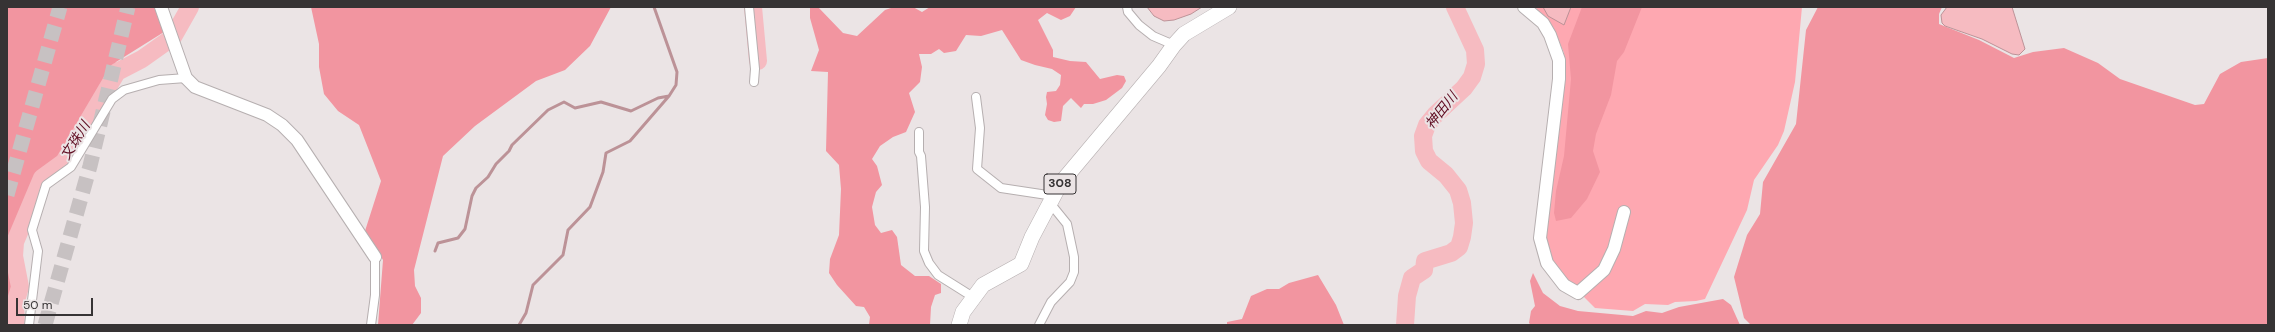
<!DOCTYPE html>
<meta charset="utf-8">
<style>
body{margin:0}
#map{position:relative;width:2275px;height:332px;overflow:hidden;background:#ebe4e5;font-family:"DM Sans",sans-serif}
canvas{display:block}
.frame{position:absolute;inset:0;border:8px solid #363334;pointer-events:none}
.scale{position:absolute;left:16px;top:298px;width:77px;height:18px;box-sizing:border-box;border:2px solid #363334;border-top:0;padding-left:5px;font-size:12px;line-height:14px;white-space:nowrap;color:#363334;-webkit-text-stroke:3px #ebe4e5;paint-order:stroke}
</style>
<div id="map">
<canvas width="2275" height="332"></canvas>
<div class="frame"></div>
<div class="scale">50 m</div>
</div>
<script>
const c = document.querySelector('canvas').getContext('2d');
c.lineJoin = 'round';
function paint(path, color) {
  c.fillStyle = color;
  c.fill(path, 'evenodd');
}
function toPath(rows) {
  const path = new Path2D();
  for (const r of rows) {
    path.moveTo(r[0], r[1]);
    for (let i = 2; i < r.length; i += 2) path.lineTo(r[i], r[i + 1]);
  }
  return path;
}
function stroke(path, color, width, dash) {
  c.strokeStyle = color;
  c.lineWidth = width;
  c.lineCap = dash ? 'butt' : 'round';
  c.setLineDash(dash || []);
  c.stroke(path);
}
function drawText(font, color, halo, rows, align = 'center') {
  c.font = font + ' "DM Sans","Noto Sans JP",sans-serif';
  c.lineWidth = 4;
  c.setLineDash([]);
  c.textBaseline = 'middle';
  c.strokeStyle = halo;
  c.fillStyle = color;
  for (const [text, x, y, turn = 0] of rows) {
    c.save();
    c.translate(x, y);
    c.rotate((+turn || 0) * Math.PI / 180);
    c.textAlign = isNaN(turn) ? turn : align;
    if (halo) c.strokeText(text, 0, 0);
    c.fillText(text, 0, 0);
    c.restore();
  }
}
paint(toPath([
 [1535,7,1802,7,1795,82,1784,131,1778,145,1754,180,1747,210,1705,299,1696,301,1675,302,1668,305,1645,304,1633,311,1595,308,1571,284,1552,259,1546,242,1547,223,1565,79,1564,53,1553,27]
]), '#fea8b1');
paint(toPath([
 [7,7,155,7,164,32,116,62,81,125,59,159,38,176,11,240,10,257,18,287,12,302,13,325,7,325],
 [311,7,611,7,590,46,565,70,536,81,475,126,443,156,414,270,415,286,421,298,421,313,412,325,378,325,383,260,365,231,381,181,359,125,338,111,324,94,319,67,319,44],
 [810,7,818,7,843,33,857,36,885,10,894,7,913,7,922,12,930,7,1076,7,1070,16,1061,20,1047,13,1038,20,1053,50,1053,57,1070,61,1086,62,1100,79,1117,75,1124,76,1126,81,1122,88,1106,100,1093,104,1084,104,1081,108,1071,98,1063,106,1061,121,1054,122,1048,120,1045,115,1047,104,1046,97,1047,92,1056,91,1060,85,1061,75,1052,69,1035,65,1021,60,1002,30,981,36,966,35,956,51,944,53,939,49,931,54,919,54,922,67,920,82,909,93,915,112,906,132,893,137,880,146,872,159,877,166,882,185,876,192,872,207,875,225,881,233,892,230,897,237,901,265,915,276,929,276,941,284,941,293,935,295,931,307,930,325,869,325,870,317,864,307,856,306,837,285,829,273,830,259,839,235,841,189,839,165,826,151,828,72,811,71,819,50,810,18],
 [1582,7,1642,7,1624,52,1617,61,1611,95,1596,134,1593,151,1600,172,1587,199,1571,218,1556,221,1554,213,1556,191,1564,156,1571,79,1568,44],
 [1818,7,1942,7,1939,14,1939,24,1979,40,2014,58,2033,52,2064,48,2098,63,2120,79,2195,105,2204,104,2220,74,2241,62,2268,58,2268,325,1751,325,1744,318,1734,277,1747,235,1760,214,1763,182,1796,124,1806,30],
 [1533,273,1543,293,1560,306,1578,311,1633,316,1646,311,1662,313,1679,307,1723,299,1731,305,1740,325,1531,325,1529,323,1531,311,1535,306,1530,281],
 [1318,275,1336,305,1344,325,1227,325,1227,322,1242,319,1251,296,1267,289,1279,289,1289,283]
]), '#f295a0');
const water = toPath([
 [1147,7,1202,7,1191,14,1174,20,1164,21,1154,16,1147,7],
 [1543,7,1571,7,1564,25,1548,16,1543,7],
 [1947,7,2012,7,2025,49,2019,55,2012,54,1982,39,1945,26,1942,23,1941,15,1947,7]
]);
paint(water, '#f6bbc1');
stroke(water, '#bc9297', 1);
stroke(toPath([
 [435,251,438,243,458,238,465,229,472,196,476,188,488,177,496,164,509,151,512,145,548,110,564,102,575,108,601,102,631,111,658,98,669,96],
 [519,325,526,313,533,285,563,255,568,230,590,207,603,172,606,153,630,141,669,96,676,85,677,72,654,7]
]), '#bc9297', 3);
stroke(toPath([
 [753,7,758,61],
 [16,325,15,304,20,287,14,256,15,242,42,178,64,162,117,72,142,59,173,37,190,7],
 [1405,325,1407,296,1412,278,1424,270,1425,261,1451,253,1459,247,1462,237,1464,223,1462,203,1458,190,1446,175,1429,161,1424,151,1423,136,1427,125,1436,114,1464,88,1472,77,1476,64,1475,50,1455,7]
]), '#f6bbc1', 18);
stroke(toPath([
 [7,195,60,7],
 [45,325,90,166,128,7]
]), '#c7c1c2', 15, [15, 8]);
const street = toPath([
 [749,7,755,69,754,82],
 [1127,7,1128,12,1139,25,1153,36,1174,45],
 [976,97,980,128,977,169,1001,188,1054,196],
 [919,132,919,152,921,156,925,207,924,251,929,263,938,275,973,297],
 [29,325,38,251,32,230,46,185,71,167,112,99,124,90,159,80,186,78],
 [371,325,375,295,375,257],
 [1039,325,1051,302,1070,282,1074,272,1074,257,1067,224,1050,203]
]);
const secondary = toPath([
 [161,7,186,78,195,87,267,115,282,125,297,140,375,257],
 [1524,7,1543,23,1550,35,1559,60,1559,79,1540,238,1547,263,1564,285,1578,293,1604,270,1614,249,1624,212]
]);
const highway = toPath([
 [959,325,963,312,983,285,1021,264,1032,237,1060,184,1159,66,1174,45,1184,34,1229,7]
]);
stroke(street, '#b6afb0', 10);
stroke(secondary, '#b6afb0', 14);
stroke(highway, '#b6afb0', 16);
stroke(street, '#fff', 8);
stroke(secondary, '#fff', 12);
stroke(highway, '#fff', 15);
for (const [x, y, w] of [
 [1060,184,32]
]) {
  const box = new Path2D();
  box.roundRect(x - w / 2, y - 10, w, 20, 3);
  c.fillStyle = '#ebe4e5';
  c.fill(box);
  stroke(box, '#363334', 1);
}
drawText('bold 12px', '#363334', null, [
 ["308",1060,184]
]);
drawText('italic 14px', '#610f24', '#ebe4e5', [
 ["神田川",1442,111,-51],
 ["文珠川",76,141,-58]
]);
</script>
